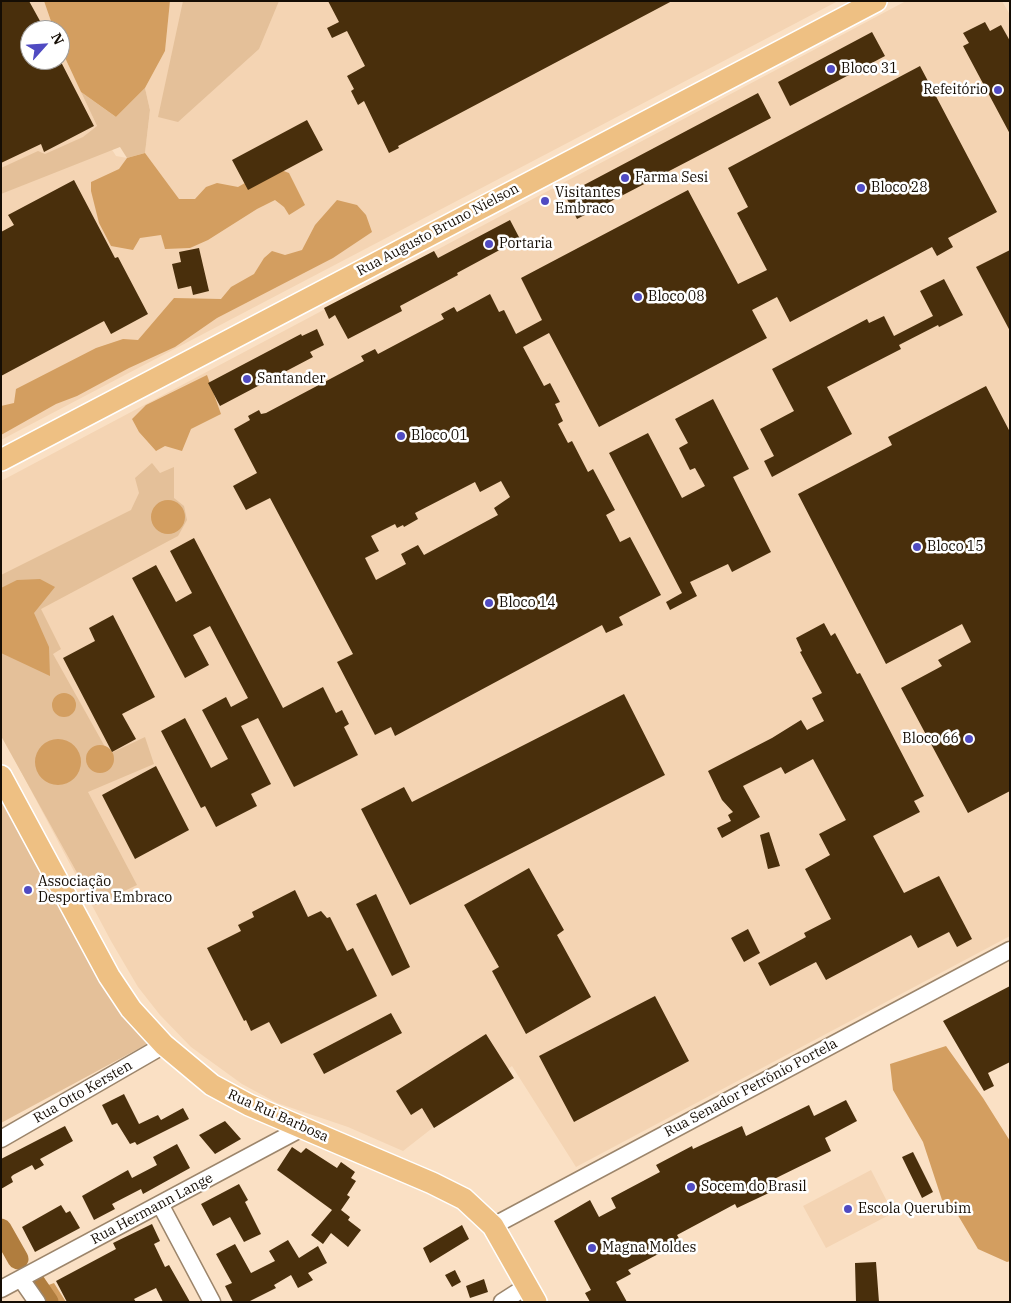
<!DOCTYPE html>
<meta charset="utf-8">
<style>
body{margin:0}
#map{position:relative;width:1011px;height:1303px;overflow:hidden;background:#fae0c4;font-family:"IBM Plex Serif",serif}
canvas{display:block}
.frame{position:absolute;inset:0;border:2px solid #150d04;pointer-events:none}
.north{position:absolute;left:20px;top:20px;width:50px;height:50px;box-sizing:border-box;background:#fff;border:1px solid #a19e9b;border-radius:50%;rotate:64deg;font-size:14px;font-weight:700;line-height:20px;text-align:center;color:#150d04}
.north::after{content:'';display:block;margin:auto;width:18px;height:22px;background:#504bc2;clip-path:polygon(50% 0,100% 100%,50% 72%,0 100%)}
</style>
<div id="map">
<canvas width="1011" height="1303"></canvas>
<div class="frame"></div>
<div class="north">N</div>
</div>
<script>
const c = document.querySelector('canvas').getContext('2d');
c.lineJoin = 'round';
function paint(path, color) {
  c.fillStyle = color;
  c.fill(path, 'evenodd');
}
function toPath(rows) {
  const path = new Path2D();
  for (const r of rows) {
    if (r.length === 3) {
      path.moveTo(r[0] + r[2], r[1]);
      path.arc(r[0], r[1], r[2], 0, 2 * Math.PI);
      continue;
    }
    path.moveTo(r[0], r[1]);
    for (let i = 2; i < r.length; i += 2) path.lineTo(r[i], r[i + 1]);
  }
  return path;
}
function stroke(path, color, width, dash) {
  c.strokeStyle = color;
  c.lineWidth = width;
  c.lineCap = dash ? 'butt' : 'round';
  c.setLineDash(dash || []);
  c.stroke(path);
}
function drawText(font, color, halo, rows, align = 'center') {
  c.font = font + ' "IBM Plex Serif",serif';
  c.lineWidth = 5;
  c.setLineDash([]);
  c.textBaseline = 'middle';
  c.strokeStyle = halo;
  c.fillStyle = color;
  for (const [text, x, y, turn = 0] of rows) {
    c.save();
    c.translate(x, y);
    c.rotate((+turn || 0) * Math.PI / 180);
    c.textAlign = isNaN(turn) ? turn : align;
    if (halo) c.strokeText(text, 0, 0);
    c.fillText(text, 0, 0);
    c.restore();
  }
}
paint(toPath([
 [1,1,44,1,54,30,30,30,30,60,60,60,60,47,97,126,116,156,127,158,145,153,150,110,145,88,165,51,170,1,838,1,1,440],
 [906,1,1002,1,1010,15,1010,936,576,1167,512,1066,403,1151,348,1127,277,1103,242,1084,191,1047,160,1015,138,987,111,941,1,734,1,481],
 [871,1170,893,1213,826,1248,803,1206]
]), '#f4d4b3');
paint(toPath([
 [183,1,279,1,259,49,178,122,158,117],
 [145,88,150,110,145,153,127,158,120,147,1,194,1,168,38,151,45,154,83,137,97,126,81,92,116,117],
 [152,463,160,473,174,467,174,498,184,506,187,520,178,536,41,609,61,649,53,654,109,754,145,737,154,764,88,792,137,885,95,905,1,736,1,575,131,510,139,493,135,478],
 [1,791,149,1043,1,1123]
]), '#e4c099');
paint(toPath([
 [44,1,170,1,165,51,145,88,116,117,81,92,60,47,60,30,54,30],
 [145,153,179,199,195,199,206,187,217,183,238,187,273,167,289,173,305,205,289,215,284,207,275,200,257,209,208,240,190,248,165,249,161,235,140,238,133,250,111,246,99,223,91,191,91,182,119,169,127,158],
 [337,200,357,205,366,215,372,232,333,258,217,318,175,347,129,368,77,396,56,404,1,435,1,406,14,403,16,389,96,348,123,339,138,340,174,298,221,299,231,287,254,274,264,258,272,251,285,255,302,250,315,225],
 [207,375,221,414,191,429,182,451,165,446,156,451,139,432,132,419,146,405],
 [168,517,17],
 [40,579,55,587,34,613,49,647,50,676,1,653,1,588,17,580],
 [64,705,12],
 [58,762,23],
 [100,759,14],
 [946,1046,983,1098,1010,1141,1010,1261,1007,1262,978,1249,956,1212,942,1200,923,1142,893,1090,890,1064],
 [54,1283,66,1302,41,1302,32,1291]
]), '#d39e60');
stroke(toPath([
 [1,1229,18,1259],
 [35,1283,48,1302]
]), '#b07d3e', 21);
paint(toPath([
 [1,1,29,1,45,30,30,30,30,60,60,60,94,126,44,152,41,144,1,163],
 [328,1,672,1,398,146,399,148,389,153,364,101,358,105,351,91,354,89,347,76,365,66,347,31,332,38,327,28,339,22],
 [985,22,990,31,1001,25,1010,41,1010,134,963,46,969,43,963,33],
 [872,32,885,56,790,106,778,82],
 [920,66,997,212,948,238,953,247,937,256,932,247,790,322,777,297,752,310,767,338,599,427,549,333,523,347,544,386,550,383,560,402,555,404,563,421,558,424,568,443,572,441,588,472,593,469,615,510,606,515,620,542,630,537,661,595,619,617,623,625,606,633,602,625,395,736,391,727,375,735,337,662,353,654,270,498,246,510,233,486,257,473,234,429,250,420,248,416,259,410,261,414,266,413,364,361,361,356,375,349,378,354,444,319,441,314,454,307,457,312,490,294,499,312,504,310,516,334,542,320,521,278,688,190,738,284,767,270,737,213,748,207,728,168],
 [501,481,510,497,494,508,498,515,424,555,418,545,401,554,406,564,376,580,365,558,379,551,371,536,395,524,397,528,403,525,404,527,418,519,415,513,475,482,480,492],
 [758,93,771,118,577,219,565,195],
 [307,120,323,150,248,190,232,160],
 [74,180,115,258,118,257,148,314,111,334,104,321,1,376,1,232,14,225,8,215],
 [510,220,520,239,457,273,458,275,400,306,402,311,348,339,335,315,329,319,324,308,434,251,438,258],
 [199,248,209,291,193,295,191,286,178,289,172,264,181,262,179,252],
 [1010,250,1010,331,976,267],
 [944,279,963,315,939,327,938,325,899,345,901,349,827,387,852,434,772,477,764,461,774,456,760,429,794,411,772,369,867,319,869,323,884,316,894,336,933,316,920,291],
 [317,329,324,345,310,352,313,357,220,406,208,383,301,334,302,336],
 [986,386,1010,432,1010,791,968,813,901,688,942,666,938,660,971,642,962,624,886,664,798,494,892,445,888,437],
 [713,399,749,469,733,477,771,552,732,572,728,564,690,582,697,596,670,610,666,602,682,593,609,453,648,433,682,498,705,486,695,468,690,470,679,448,688,443,675,419],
 [194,538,283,708,323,687,336,713,342,710,349,724,344,727,358,755,294,787,258,718,241,726,271,784,251,794,257,806,216,827,205,806,201,808,161,731,185,718,211,768,228,759,202,710,226,697,231,707,248,698,210,626,193,635,209,665,185,678,132,578,156,565,176,602,192,593,170,551],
 [113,615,155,697,122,714,136,739,112,752,63,658,95,641,89,628],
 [824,623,831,636,835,633,857,674,860,673,924,796,914,801,920,812,873,836,904,893,939,876,972,939,957,947,949,932,918,948,911,935,826,980,816,962,770,986,758,963,806,937,804,933,831,919,805,869,830,855,819,834,846,820,813,759,785,774,781,767,743,786,760,817,722,838,717,828,731,821,728,815,733,812,722,800,708,771,772,738,801,720,807,730,824,721,812,698,822,693,800,652,802,651,796,638],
 [624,694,665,775,410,905,361,809,404,787,412,802],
 [156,766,189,830,135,859,102,795],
 [769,832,780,866,768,869,760,835],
 [529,868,564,930,557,935,591,997,526,1034,492,971,499,967,464,905],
 [295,890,308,917,321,911,327,918,330,917,347,951,353,948,377,996,281,1044,269,1022,251,1031,246,1020,244,1021,207,948,241,931,238,925,254,917,252,912],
 [376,894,410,967,392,976,356,904],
 [748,929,760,953,744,962,731,938],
 [1010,986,1010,1062,988,1073,994,1086,984,1091,943,1021],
 [655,996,689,1061,574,1122,539,1056],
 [391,1013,402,1033,324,1074,313,1054],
 [486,1034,514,1078,434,1128,422,1108,411,1115,396,1091],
 [124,1094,139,1124,158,1115,161,1120,183,1108,189,1119,137,1145,135,1142,130,1144,117,1123,112,1125,102,1105],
 [846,1100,857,1121,825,1138,831,1151,768,1182,773,1191,737,1208,735,1204,677,1235,681,1242,628,1270,631,1274,616,1282,627,1302,590,1302,585,1293,591,1290,554,1221,590,1200,599,1217,616,1208,611,1198,660,1172,656,1165,692,1146,693,1149,742,1126,746,1136,809,1105,814,1116],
 [225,1121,241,1139,215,1154,199,1135],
 [65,1126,73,1141,40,1159,44,1165,35,1170,32,1165,13,1175,11,1177,13,1182,1,1189,1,1159],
 [177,1144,190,1168,143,1194,141,1189,112,1204,115,1209,94,1220,82,1196,128,1170,132,1178,157,1165,153,1157],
 [292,1147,301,1153,306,1148,337,1168,341,1162,355,1172,351,1178,356,1181,347,1195,350,1197,341,1210,350,1217,348,1220,361,1230,348,1247,331,1233,323,1244,311,1235,332,1210,277,1170],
 [913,1152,933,1192,922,1198,902,1157],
 [239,1184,248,1200,245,1202,261,1234,244,1242,230,1217,213,1226,201,1204],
 [61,1205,66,1213,70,1211,80,1228,35,1252,22,1227],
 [152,1224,160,1241,154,1244,165,1267,169,1265,190,1302,163,1302,156,1288,134,1299,136,1302,67,1302,56,1281,116,1249,113,1243],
 [462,1225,469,1239,430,1263,423,1248],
 [288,1240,299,1258,318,1246,327,1263,308,1273,313,1280,298,1288,291,1275,274,1285,276,1288,248,1302,233,1302,225,1286,232,1283,216,1254,235,1244,251,1273,275,1261,269,1251],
 [876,1262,879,1302,856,1302,855,1263],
 [455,1270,461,1282,452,1287,445,1275],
 [484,1279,488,1292,470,1298,466,1286]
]), '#492f0c');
const minor = toPath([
 [1,1139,164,1045],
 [160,1204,212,1302],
 [493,1226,1010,950],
 [21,1279,37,1302],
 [1,1289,302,1128],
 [502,1302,527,1286]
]);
const major = toPath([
 [1,460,876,1],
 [1,776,109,976,131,1009,164,1045,212,1085,249,1105,432,1183,464,1199,493,1226,536,1302]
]);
stroke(minor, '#9c856b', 19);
stroke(major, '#fff', 24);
stroke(minor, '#fff', 16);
stroke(major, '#eec083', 21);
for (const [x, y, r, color] of [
 [831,69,5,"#504bc2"],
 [998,90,5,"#504bc2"],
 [625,178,5,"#504bc2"],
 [861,188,5,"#504bc2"],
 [545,201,5,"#504bc2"],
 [489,244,5,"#504bc2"],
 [638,297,5,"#504bc2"],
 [247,379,5,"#504bc2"],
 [401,436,5,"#504bc2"],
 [917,547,5,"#504bc2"],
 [489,603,5,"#504bc2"],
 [969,739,5,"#504bc2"],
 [28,890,5,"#504bc2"],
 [691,1187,5,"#504bc2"],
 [848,1209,5,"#504bc2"],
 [592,1248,5,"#504bc2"]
]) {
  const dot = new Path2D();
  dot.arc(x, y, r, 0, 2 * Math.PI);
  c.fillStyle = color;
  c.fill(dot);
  stroke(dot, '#fff', 2);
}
drawText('14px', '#150d04', '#fff', [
 ["Bloco 31",841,69],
 ["Refeitório",988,90,"right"],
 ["Farma Sesi",635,178],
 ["Bloco 28",871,188],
 ["Visitantes",555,193],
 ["Embraco",555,209],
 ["Portaria",499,244],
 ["Bloco 08",648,297],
 ["Santander",257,379],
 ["Bloco 01",411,436],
 ["Bloco 15",927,547],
 ["Bloco 14",499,603],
 ["Bloco 66",959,739,"right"],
 ["Associação",38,882],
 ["Desportiva Embraco",38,898],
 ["Socem do Brasil",701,1187],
 ["Escola Querubim",858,1209],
 ["Magna Moldes",602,1248]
], 'left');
drawText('14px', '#150d04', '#fff', [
 ["Rua Augusto Bruno Nielson",438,230,-28],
 ["Rua Senador Petrônio Portela",751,1088,-28],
 ["Rua Otto Kersten",83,1092,-30],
 ["Rua Rui Barbosa",278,1116,24],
 ["Rua Hermann Lange",152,1209,-28]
]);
</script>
